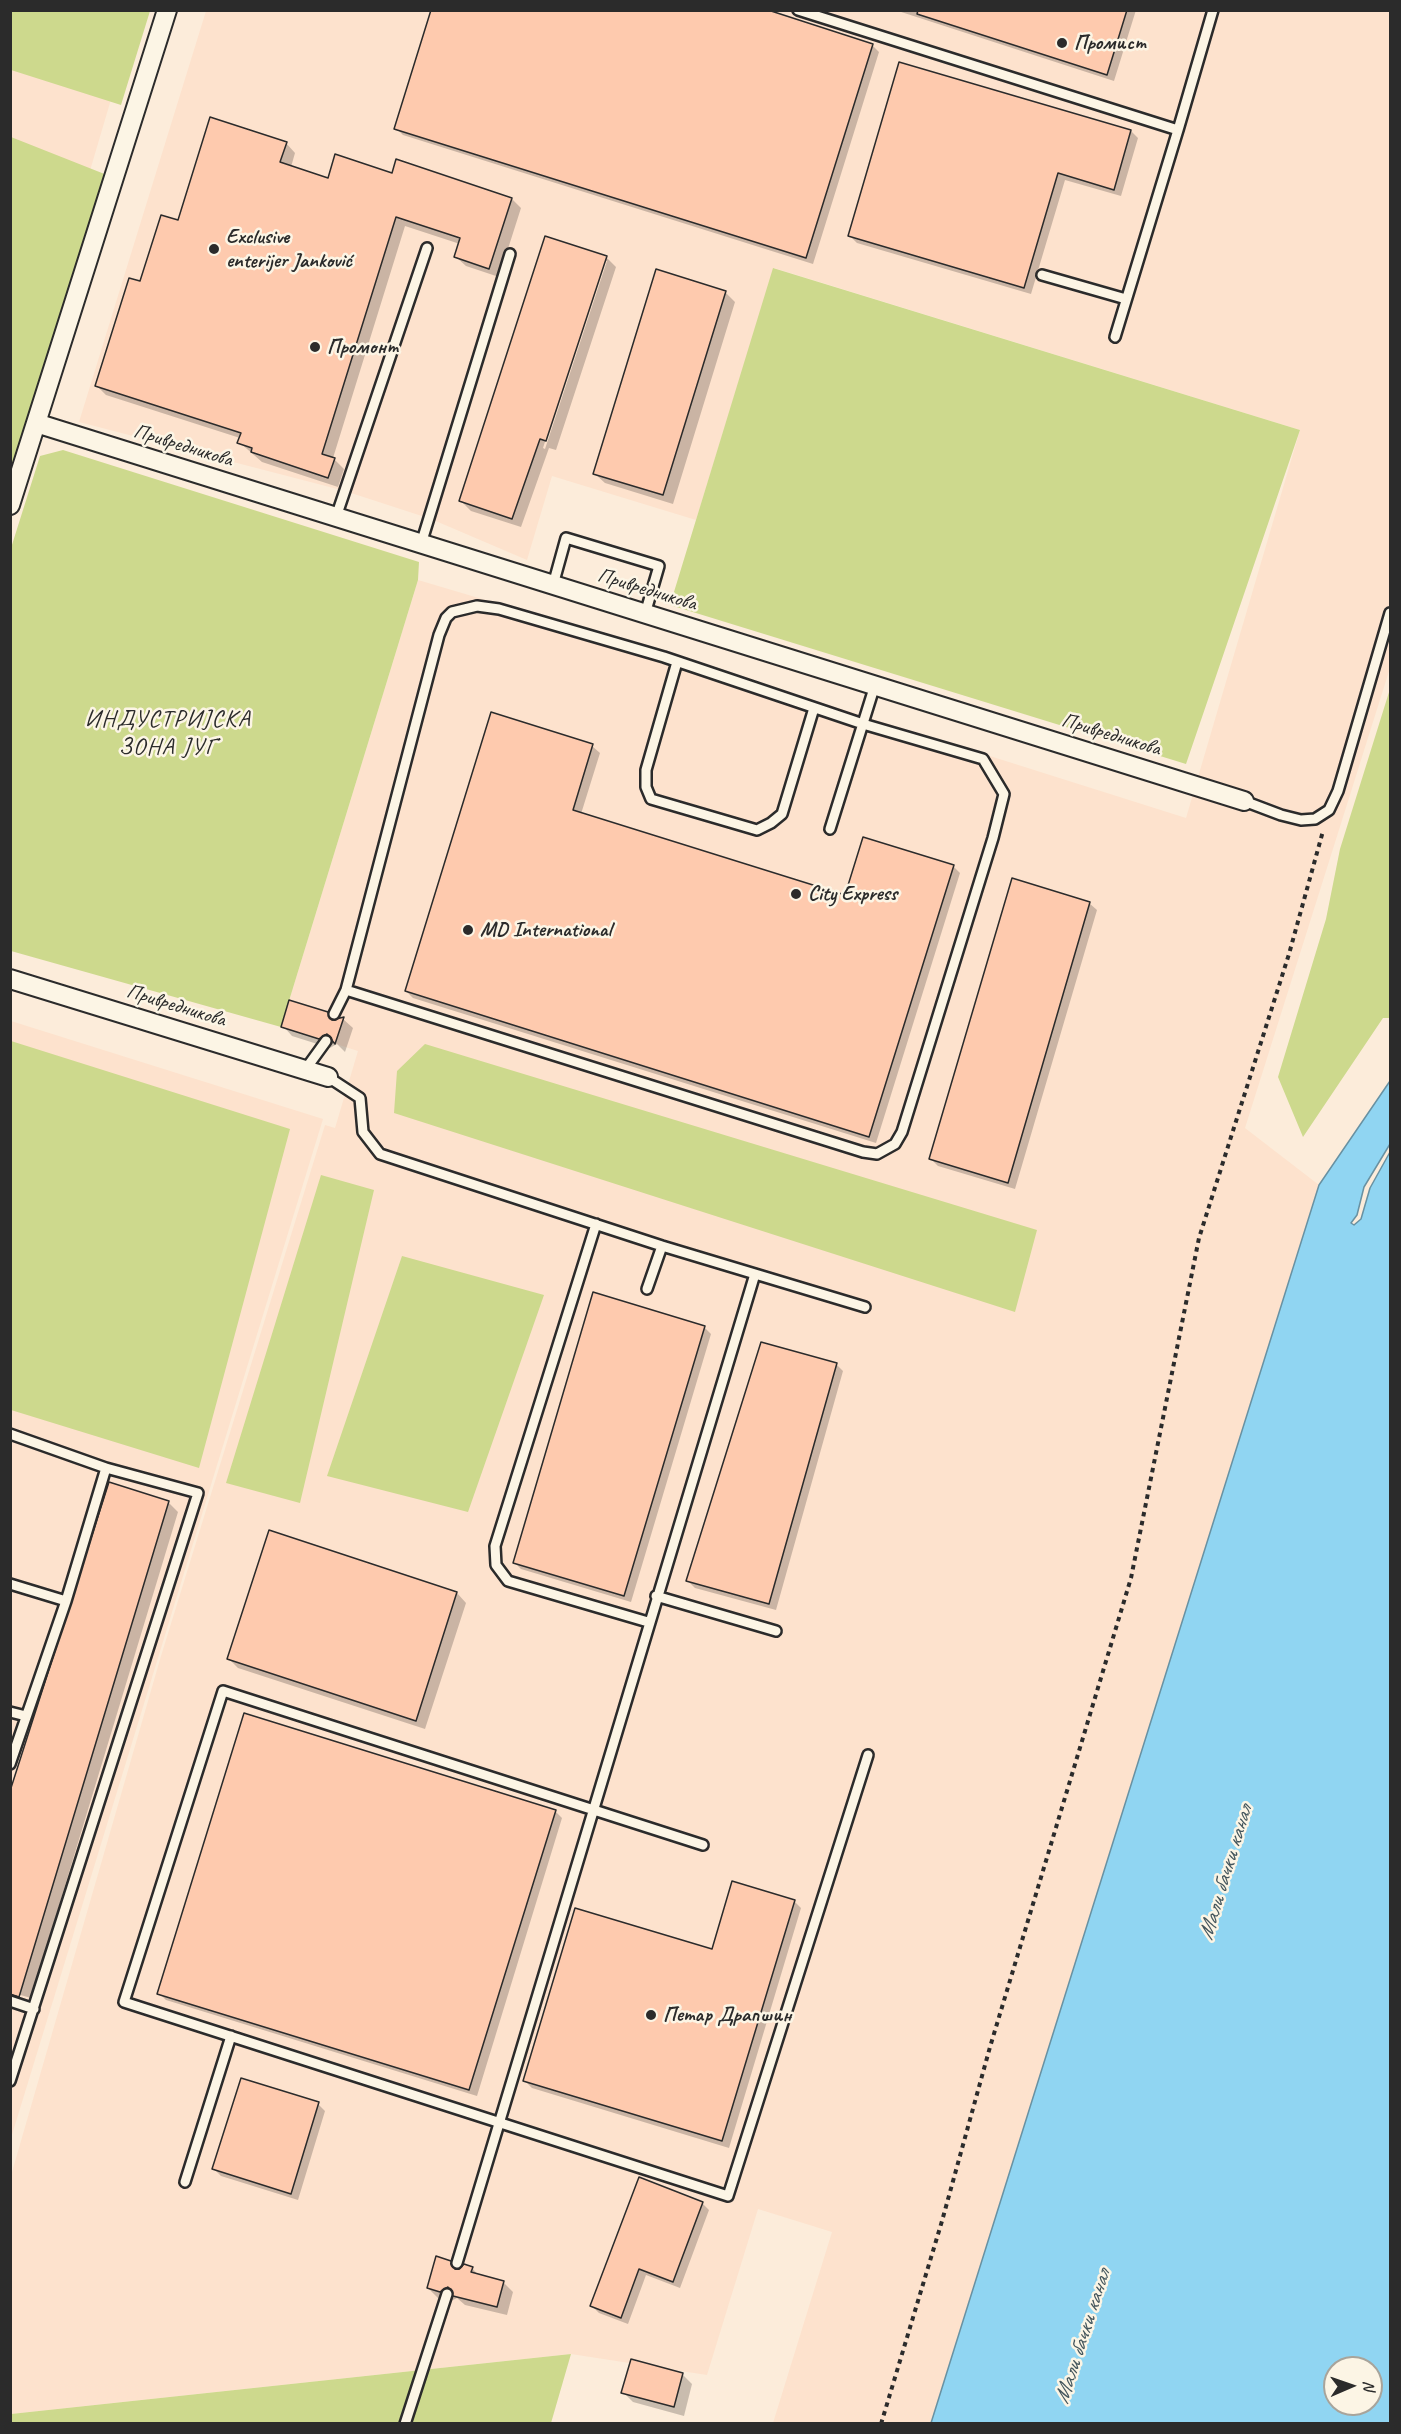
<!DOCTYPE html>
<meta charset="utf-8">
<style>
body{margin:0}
#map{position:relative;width:1401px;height:2434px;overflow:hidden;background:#fcecda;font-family:Caveat,sans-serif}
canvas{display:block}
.frame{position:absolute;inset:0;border:12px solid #2b2b2b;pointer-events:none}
.north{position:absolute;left:1323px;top:2356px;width:60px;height:60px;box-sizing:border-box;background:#fcf5e5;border:2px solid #a8a49b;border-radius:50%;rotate:88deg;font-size:16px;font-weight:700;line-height:24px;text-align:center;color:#2b2b2b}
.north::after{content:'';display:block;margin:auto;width:21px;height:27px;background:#2b2b2b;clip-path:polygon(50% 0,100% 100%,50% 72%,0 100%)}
</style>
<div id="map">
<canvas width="1401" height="2434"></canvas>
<div class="frame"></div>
<div class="north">N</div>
</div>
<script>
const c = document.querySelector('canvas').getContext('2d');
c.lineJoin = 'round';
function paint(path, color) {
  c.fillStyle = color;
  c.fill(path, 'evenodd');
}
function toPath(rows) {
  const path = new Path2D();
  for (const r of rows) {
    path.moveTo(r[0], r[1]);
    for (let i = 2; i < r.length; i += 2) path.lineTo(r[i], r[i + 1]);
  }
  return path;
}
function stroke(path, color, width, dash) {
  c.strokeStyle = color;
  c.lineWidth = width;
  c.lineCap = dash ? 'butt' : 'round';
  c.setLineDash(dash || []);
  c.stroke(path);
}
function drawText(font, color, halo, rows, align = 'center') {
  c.font = font + ' Caveat,sans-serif';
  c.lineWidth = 5;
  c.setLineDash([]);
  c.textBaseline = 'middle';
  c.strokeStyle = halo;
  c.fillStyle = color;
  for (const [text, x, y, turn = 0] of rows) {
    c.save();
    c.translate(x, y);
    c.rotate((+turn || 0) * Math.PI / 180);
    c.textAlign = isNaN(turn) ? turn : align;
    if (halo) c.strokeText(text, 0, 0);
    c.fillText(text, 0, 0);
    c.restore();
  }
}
paint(toPath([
 [11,11,137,11,11,439],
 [206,11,1390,11,1390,668,1245,1128,1319,1185,931,2423,773,2423,832,2232,758,2209,707,2375,571,2354,11,2414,10,2179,161,1656,325,1125,335,1128,358,1051,281,1027,418,580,664,653,1186,818,1300,430,774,268,696,520,552,476,527,560,431,519,345,491,79,422],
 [11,1021,323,1119,11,2138]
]), '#fde2cd');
paint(toPath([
 [11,10,150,11,121,105,11,70],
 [11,137,107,175,11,493,10,139],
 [773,268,1300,430,1186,764,670,605],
 [63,450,419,562,418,580,281,1027,11,951,11,548,40,456],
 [1390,689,1390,1018,1383,1018,1303,1137,1278,1077,1326,919,1340,849],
 [11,1041,290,1129,199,1468,11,1410],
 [425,1044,1037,1230,1015,1312,394,1113,397,1071],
 [321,1175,374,1190,300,1503,226,1483],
 [402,1256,544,1295,468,1512,327,1476],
 [571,2354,551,2423,11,2424,11,2414]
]), '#cdd98d');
const water = toPath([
 [1390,1081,1390,1144,1364,1187,1357,1215,1351,1223,1354,1225,1361,1219,1370,1188,1390,1152,1390,2423,931,2423,1319,1185,1390,1081],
 [1335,2368,1371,2368,1371,2404,1335,2404,1335,2368]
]);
paint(water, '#90d5f2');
stroke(water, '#6891a2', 1.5);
paint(toPath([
 [895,10,1136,10,1114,81],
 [872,45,879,52,813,264,403,135,396,128],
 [1131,131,1138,138,1121,196,1065,180,1031,294,857,243,850,236],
 [286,143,295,153,291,167,329,180,393,175,512,199,521,208,499,277,466,266,456,257,460,244,405,226,333,458,344,469,338,487,262,462,239,442,240,438,106,395,96,385,141,283,179,222],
 [546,238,606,257,616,267,556,450,549,448,521,527,471,511,461,501],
 [603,261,607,261,545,449,543,448],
 [725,292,735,302,673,504,605,483,595,474],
 [492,714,592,746,600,753,581,814,846,897,953,866,960,873,876,1143,413,998,406,991],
 [1089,903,1097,910,1015,1189,938,1166,931,1159],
 [327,1013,334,1021,343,1019,353,1028,345,1052,337,1044,330,1048,292,1036,283,1026],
 [704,1327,711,1334,631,1602,521,1569,514,1562],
 [836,1364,843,1371,776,1610,695,1588,688,1581],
 [168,1502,178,1512,31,1998,10,1992],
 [457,1593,466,1603,425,1729,238,1668,229,1659],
 [555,1811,562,1818,477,2096,166,2000,159,1993],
 [794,1901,801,1908,729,2148,532,2088,525,2081,713,1951],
 [318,2104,325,2111,298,2200,221,2176,214,2169],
 [702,2203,709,2210,680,2288,646,2275,628,2324,599,2313,592,2306],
 [450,2262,459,2271,472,2268,479,2276,504,2283,513,2292,507,2315,465,2305,457,2298,451,2301,438,2298,428,2288],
 [682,2374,692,2384,684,2416,633,2402,623,2392]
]), '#0003');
const building = toPath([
 [431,10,768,10,873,44,806,258,394,129,431,10],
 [918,10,1127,10,1107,75,917,14,918,10],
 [899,62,1131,130,1114,190,1058,173,1024,288,848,236,899,62],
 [210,117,287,142,280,162,328,178,335,154,392,173,396,159,512,198,489,269,454,257,460,238,396,217,322,454,335,458,328,478,251,452,252,448,237,443,241,433,95,386,129,278,140,281,161,215,178,220,210,117],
 [545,236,607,256,546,441,540,439,512,519,459,501,545,236],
 [656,269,726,291,663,495,593,474,656,269],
 [491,712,593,744,573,810,845,895,863,837,954,865,869,1137,405,991,491,712],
 [1012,878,1090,902,1008,1183,929,1159,1012,878],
 [289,1000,328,1012,332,1020,344,1017,335,1044,327,1034,319,1039,281,1027,289,1000],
 [593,1292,705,1326,624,1596,513,1563,593,1292],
 [761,1342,837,1363,769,1604,686,1581,761,1342],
 [109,1482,169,1501,19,1997,10,1994,10,1791,109,1482],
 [269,1530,457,1592,416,1721,227,1659,269,1530],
 [244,1713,556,1810,469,2090,157,1994,244,1713],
 [732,1881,795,1900,722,2141,523,2081,575,1908,712,1949,732,1881],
 [241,2078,319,2102,291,2194,212,2169,241,2078],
 [639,2177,703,2202,673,2282,639,2269,621,2318,590,2306,639,2177],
 [436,2256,451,2261,455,2269,459,2269,464,2264,473,2267,471,2272,504,2281,497,2307,453,2296,448,2287,440,2292,427,2288,436,2256],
 [631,2359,683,2373,674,2407,621,2393,631,2359]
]);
paint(building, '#fecaae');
stroke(building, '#2b2b2b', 1.5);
const service = toPath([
 [798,10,1178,130,1213,10],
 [1042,275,1126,299],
 [1115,337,1178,130],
 [336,517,427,248],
 [421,544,510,254],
 [553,585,566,538,659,566,645,614],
 [477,606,499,609,664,657,863,724,983,759,1004,794,993,838,902,1132,895,1144,877,1154,863,1152,346,990,439,635,446,618,452,612,477,606],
 [677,662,646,770,646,787,651,799,757,830,771,823,782,814,814,708],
 [1244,801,1281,815,1301,820,1315,819,1329,810,1338,791,1390,613],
 [830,829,875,685],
 [334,1014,346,990],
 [305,1070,326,1041],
 [328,1077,360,1098,363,1132,380,1154,662,1246,865,1307],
 [596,1224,495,1546,496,1565,508,1581,648,1622],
 [647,1289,662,1246],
 [10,1434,106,1468,66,1601,10,1764],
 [10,1584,66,1601],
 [656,1596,776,1631],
 [10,1712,26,1716],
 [703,1845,223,1691,124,2002,728,2196,868,1755],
 [10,2001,34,2009],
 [10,2081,198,1493,106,1468],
 [185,2182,231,2036],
 [457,2263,755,1274],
 [405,2424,447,2294]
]);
const minor = toPath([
 [36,423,1244,801],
 [10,505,167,10],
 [10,979,328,1077]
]);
stroke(service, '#2b2b2b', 14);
stroke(minor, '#2b2b2b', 22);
stroke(toPath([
 [881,2424,942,2221,990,2047,1131,1578,1199,1238,1289,954,1323,831]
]), '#2b2b2b', 4, [4.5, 4.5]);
stroke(service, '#fcf5e5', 9);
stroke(minor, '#fcf5e5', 18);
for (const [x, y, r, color] of [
 [1062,43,6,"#2b2b2b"],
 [214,249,6,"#2b2b2b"],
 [315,347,6,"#2b2b2b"],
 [796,894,6,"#2b2b2b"],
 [468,930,6,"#2b2b2b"],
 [651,2015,6,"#2b2b2b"]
]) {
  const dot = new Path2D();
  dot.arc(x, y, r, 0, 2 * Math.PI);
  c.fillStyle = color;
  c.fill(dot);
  stroke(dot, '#fcf5e5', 2);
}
drawText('bold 21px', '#2b2b2b', '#fcf5e5', [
 ["Промист",1074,43],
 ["Exclusive",226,237],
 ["enterijer Janković",226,261],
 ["Промонт",327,347],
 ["City Express",808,894],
 ["MD International",480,930],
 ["Петар Драпшин",663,2015]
], 'left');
drawText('21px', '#2b2b2b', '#fcf5e5', [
 ["Привредникова",183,446,17],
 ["Привредникова",647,590,17],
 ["Привредникова",1111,735,17],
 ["Привредникова",176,1006,17]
]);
drawText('italic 22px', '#44565d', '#fcf5e5', [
 ["Мали бачки канал",1226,1873,-73],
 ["Мали бачки канал",1083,2337,-72]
]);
c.letterSpacing = '1.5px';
drawText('24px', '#2b2b2b', '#fcf5e5', [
 ["ИНДУСТРИЈСКА",168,720],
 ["ЗОНА ЈУГ",168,748]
]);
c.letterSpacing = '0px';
</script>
